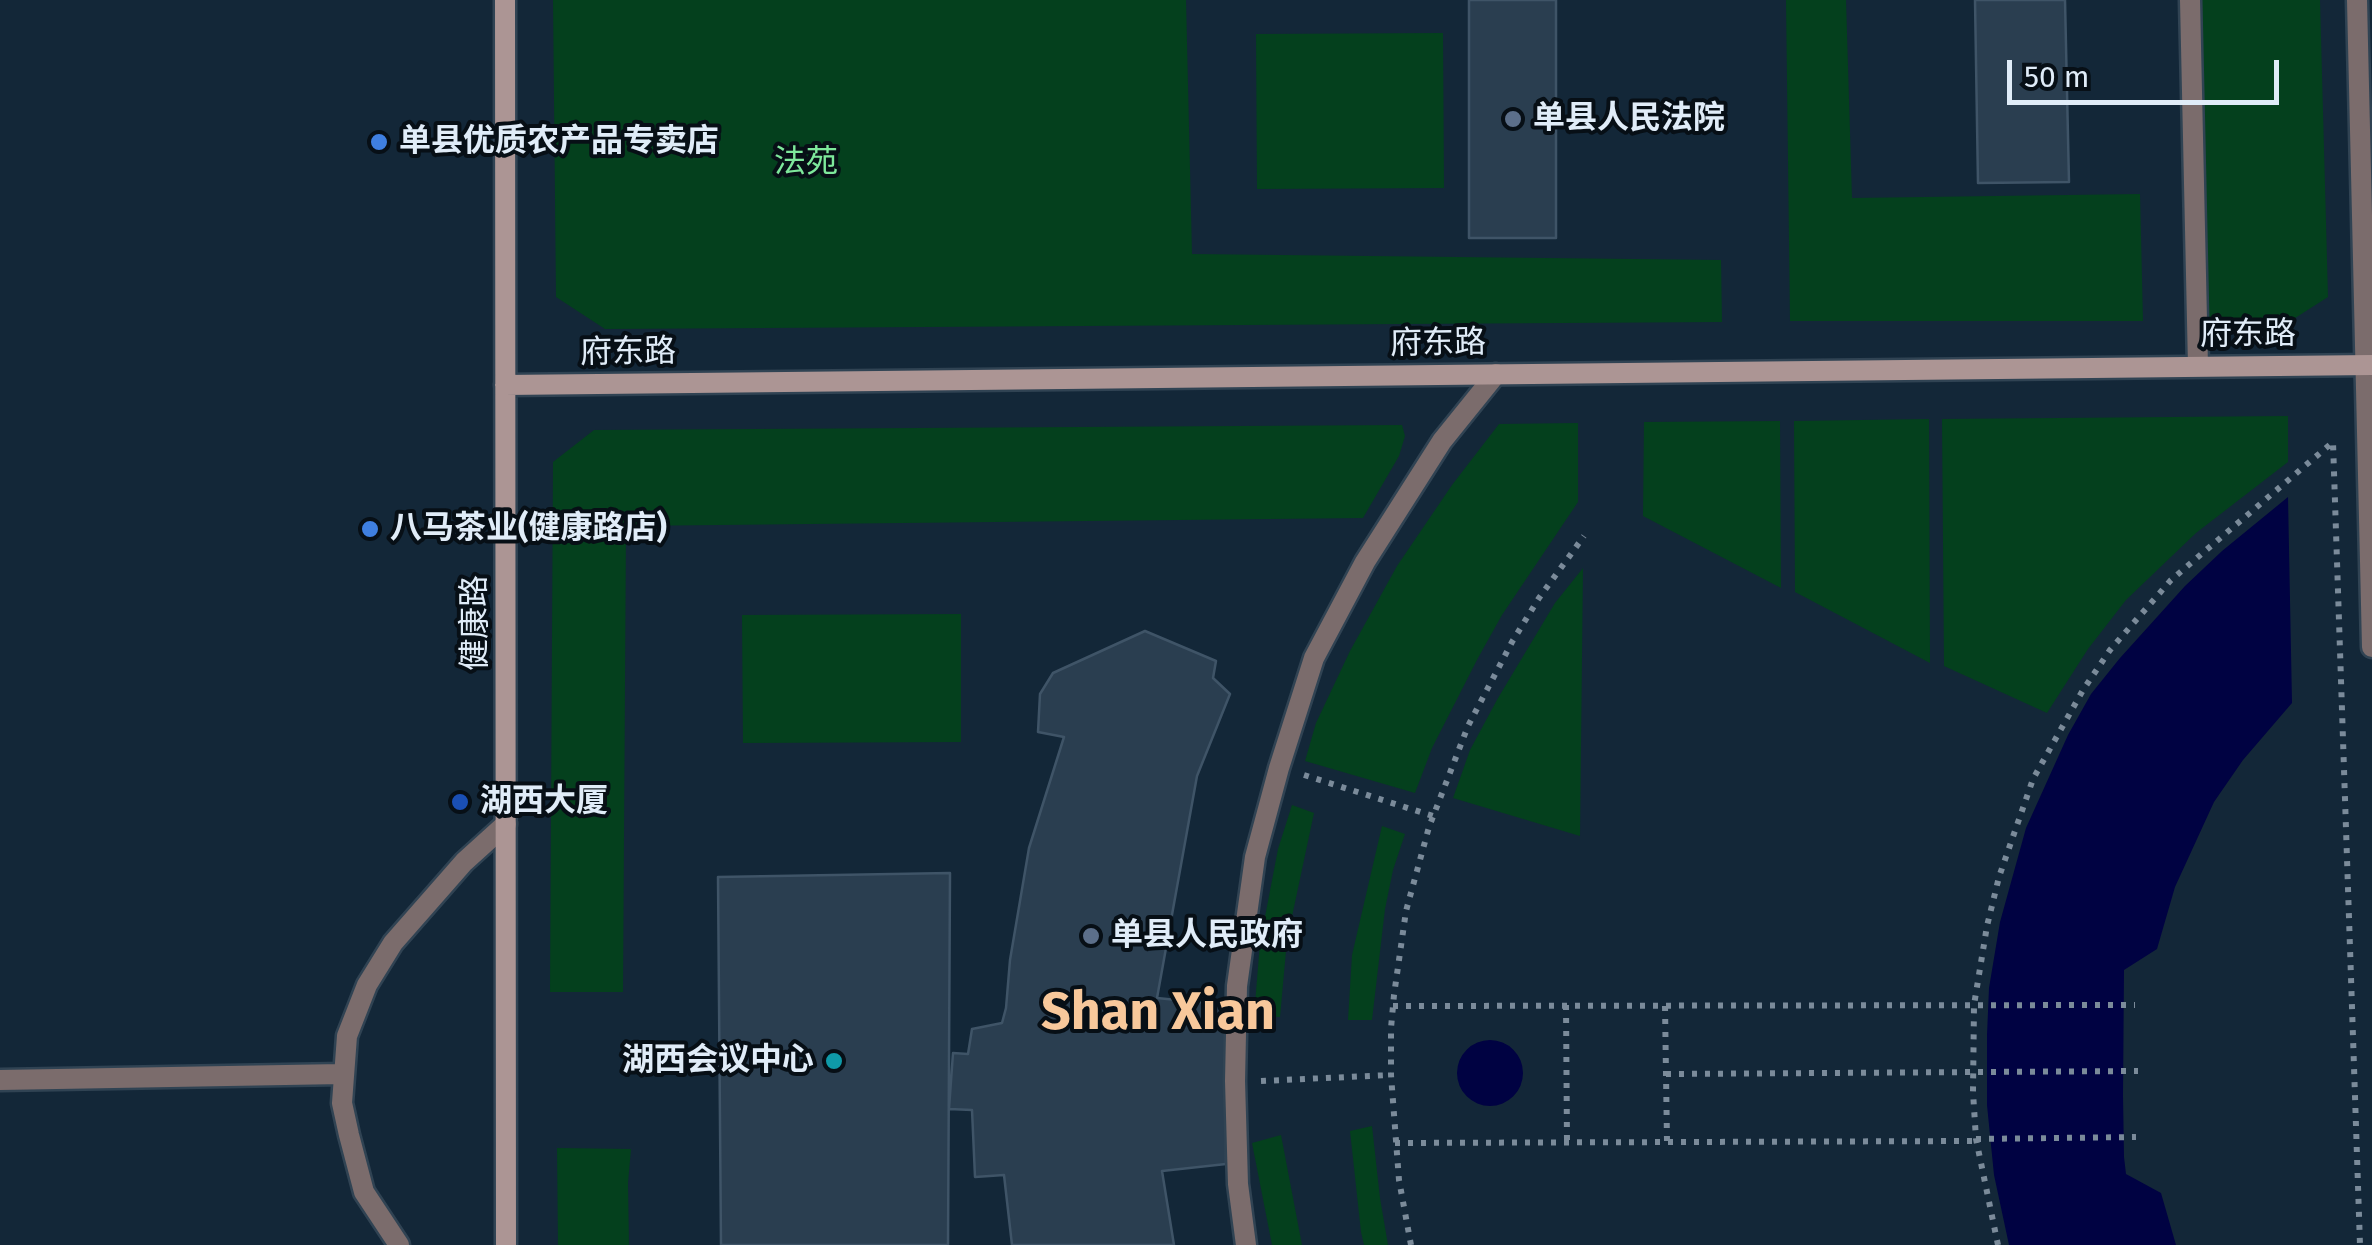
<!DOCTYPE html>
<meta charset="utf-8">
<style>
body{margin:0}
#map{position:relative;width:2372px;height:1245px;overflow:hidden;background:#132738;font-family:"Fira Sans",sans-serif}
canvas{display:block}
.scale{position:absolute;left:2007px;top:60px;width:272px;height:45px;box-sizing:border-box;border:5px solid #e0ecf8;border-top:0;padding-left:12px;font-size:30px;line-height:35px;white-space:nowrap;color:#e0ecf8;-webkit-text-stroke:8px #070f16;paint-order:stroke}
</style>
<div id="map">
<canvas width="2372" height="1245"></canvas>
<div class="scale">50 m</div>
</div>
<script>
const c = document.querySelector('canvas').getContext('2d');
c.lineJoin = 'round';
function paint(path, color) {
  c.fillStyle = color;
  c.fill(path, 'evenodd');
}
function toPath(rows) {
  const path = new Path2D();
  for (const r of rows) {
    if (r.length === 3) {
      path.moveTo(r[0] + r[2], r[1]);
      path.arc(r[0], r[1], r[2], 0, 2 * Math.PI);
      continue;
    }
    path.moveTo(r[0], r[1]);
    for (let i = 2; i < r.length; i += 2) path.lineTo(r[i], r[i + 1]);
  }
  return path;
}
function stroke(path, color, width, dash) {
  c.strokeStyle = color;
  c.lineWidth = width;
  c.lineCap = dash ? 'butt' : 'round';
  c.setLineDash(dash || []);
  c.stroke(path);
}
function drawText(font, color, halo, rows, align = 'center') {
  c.font = font + ' "Fira Sans","Noto Sans SC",sans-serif';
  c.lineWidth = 8;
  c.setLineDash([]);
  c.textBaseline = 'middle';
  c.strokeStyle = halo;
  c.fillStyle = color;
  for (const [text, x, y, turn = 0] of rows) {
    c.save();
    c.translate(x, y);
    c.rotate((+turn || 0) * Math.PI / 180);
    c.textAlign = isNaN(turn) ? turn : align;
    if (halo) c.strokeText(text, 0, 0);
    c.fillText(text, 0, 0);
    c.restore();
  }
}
paint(toPath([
 [553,0,1186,0,1192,254,1721,260,1722,322,605,329,556,297],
 [1786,0,1846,0,1852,198,2140,194,2143,321,1790,321],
 [2190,0,2320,0,2328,297,2292,320,2198,321],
 [1443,33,1444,188,1257,189,1256,34],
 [2288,416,2288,462,2196,533,2126,600,2088,649,2047,713,1944,666,1942,419],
 [1929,419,1930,663,1795,592,1794,421],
 [1780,421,1781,588,1643,516,1644,422],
 [1578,423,1578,502,1502,615,1478,658,1432,748,1415,793,1305,761,1316,723,1350,651,1397,566,1452,485,1499,424],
 [1402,425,1405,436,1399,456,1363,518,626,526,623,992,550,992,553,462,594,430],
 [1583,568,1580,836,1453,798,1470,750,1498,698,1555,603],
 [961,614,961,742,743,743,742,615],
 [1292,805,1314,813,1287,940,1280,1017,1254,1016,1260,943,1278,849],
 [1382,826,1405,834,1393,870,1385,909,1372,1020,1348,1020,1352,955],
 [1372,1126,1380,1198,1388,1245,1364,1245,1361,1232,1350,1131],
 [1281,1135,1302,1245,1272,1245,1252,1143],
 [557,1148,631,1149,628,1183,629,1245,558,1245]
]), '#04401d');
paint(toPath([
 [2288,497,2292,703,2243,760,2214,802,2175,887,2157,949,2124,970,2123,1095,2124,1157,2126,1174,2161,1193,2176,1245,2009,1245,1994,1175,1987,1105,1987,1035,1989,988,2000,922,2026,828,2068,735,2091,694,2120,658,2185,586,2222,551],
 [1490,1073,33]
]), '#000242');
const building = toPath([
 [1469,0,1556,0,1556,238,1469,238,1469,0],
 [1975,0,2065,0,2069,182,1978,183,1975,0],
 [1145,631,1216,661,1213,678,1230,694,1197,776,1157,998,1227,1005,1226,1164,1162,1171,1174,1245,1012,1245,1004,1175,975,1177,972,1110,949,1109,953,1053,968,1054,972,1029,1002,1023,1006,1008,1010,960,1029,848,1064,737,1038,732,1040,694,1053,673,1145,631],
 [950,873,948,1245,721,1245,718,877,950,873]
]);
paint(building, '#2a3e50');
stroke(building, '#3f5467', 2.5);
const lane = toPath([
 [2190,0,2198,366],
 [2357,0,2372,647],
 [0,1080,342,1074],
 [399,1245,364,1192,349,1135,342,1103,347,1036,367,985,393,943,464,862,506,824]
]);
const street = toPath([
 [1246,1245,1238,1184,1235,1081,1237,986,1255,857,1279,768,1314,658,1365,562,1442,441,1496,374]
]);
const secondary = toPath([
 [505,0,506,1245],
 [505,385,2372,365]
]);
stroke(lane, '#304353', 25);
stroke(street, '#304353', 25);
stroke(secondary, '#304353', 25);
stroke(toPath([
 [1304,775,1433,816],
 [1566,1005,1567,1142],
 [1393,1006,2135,1005],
 [1665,1006,1667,1141],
 [1666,1074,2138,1071],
 [1261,1081,1391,1075],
 [1976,1139,2136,1137],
 [1395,1143,1976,1141],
 [1411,1245,1399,1180,1391,1075,1391,1028,1394,995,1406,911,1429,827,1468,726,1512,642,1539,598,1584,536],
 [1998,1245,1976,1139,1973,1092,1974,1005,1987,926,1999,877,2033,779,2083,690,2110,650,2171,580,2333,442,2360,1245]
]), '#7b8b9a', 6, [5, 8]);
stroke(lane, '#7b6c6c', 20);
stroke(street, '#7b6c6c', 20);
stroke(secondary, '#ac9594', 20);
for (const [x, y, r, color] of [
 [1513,119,10,"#5c6f8a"],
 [379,142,10,"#3f7fe0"],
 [370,529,10,"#3f7fe0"],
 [460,802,10,"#1a4fb4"],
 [1091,936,10,"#5c6f8a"],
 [834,1061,10,"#0f9aa8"]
]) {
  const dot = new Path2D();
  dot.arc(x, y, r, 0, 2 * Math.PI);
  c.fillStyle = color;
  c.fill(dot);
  stroke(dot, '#070f16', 4);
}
drawText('bold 32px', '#e0ecf8', '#070f16', [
 ["单县人民法院",1533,119],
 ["单县优质农产品专卖店",399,142],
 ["八马茶业(健康路店)",390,529],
 ["湖西大厦",480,802],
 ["单县人民政府",1111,936],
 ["湖西会议中心",814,1061,"right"]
], 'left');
drawText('32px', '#7ee89b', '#070f16', [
 ["法苑",806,163]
]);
drawText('32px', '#e0ecf8', '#070f16', [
 ["府东路",2248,335],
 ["府东路",1438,344,-1],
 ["府东路",628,353,-1],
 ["健康路",476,623,-90]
]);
drawText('bold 52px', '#f8c89b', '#070f16', [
 ["Shan Xian",1158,1014]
]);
</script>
